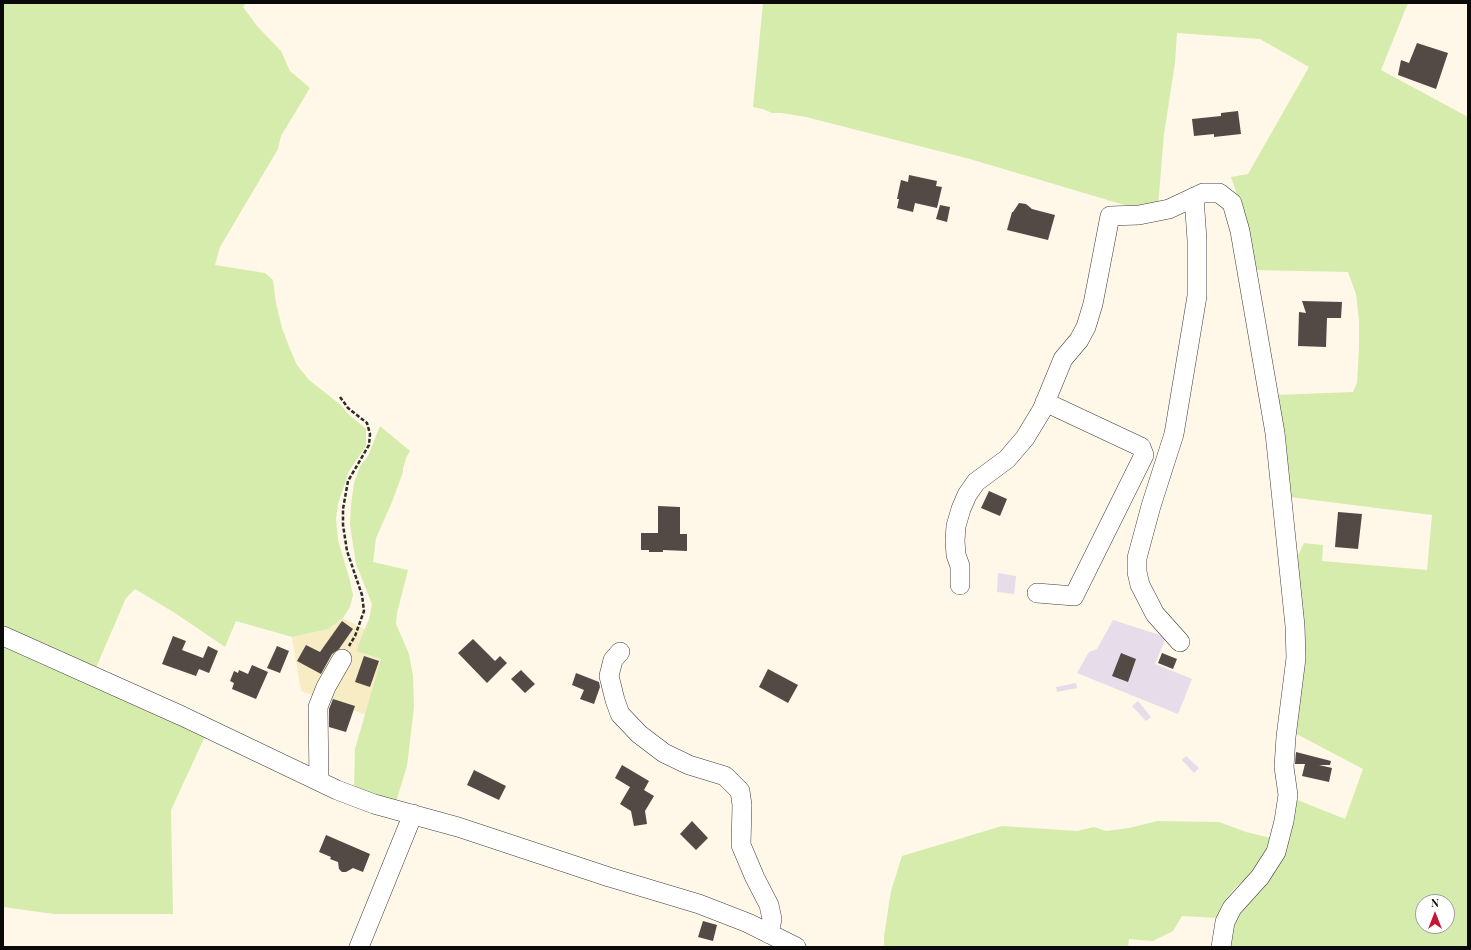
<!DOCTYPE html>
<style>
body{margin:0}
#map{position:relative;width:1471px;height:950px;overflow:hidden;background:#fff7e7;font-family:"Playfair Display",serif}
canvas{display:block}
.frame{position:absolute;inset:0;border:4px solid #0a0a0a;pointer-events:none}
.north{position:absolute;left:1415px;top:894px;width:40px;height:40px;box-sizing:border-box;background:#fff;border:1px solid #9d9d9d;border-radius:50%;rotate:0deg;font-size:11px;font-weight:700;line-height:16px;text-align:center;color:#0a0a0a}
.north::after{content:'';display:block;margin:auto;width:14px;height:18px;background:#c51735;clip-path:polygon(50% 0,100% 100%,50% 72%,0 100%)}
</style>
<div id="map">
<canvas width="1471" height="950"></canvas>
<div class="frame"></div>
<div class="north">N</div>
</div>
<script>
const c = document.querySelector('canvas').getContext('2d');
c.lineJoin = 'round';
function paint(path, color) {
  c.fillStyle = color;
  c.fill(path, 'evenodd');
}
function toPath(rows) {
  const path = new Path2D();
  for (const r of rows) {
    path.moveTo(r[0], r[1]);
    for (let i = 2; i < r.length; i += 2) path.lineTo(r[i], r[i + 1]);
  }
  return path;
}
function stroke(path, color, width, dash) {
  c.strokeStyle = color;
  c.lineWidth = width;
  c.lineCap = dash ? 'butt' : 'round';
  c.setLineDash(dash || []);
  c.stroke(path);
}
paint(toPath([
 [998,573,1016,576,1014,594,997,592],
 [1113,620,1166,637,1155,664,1192,679,1178,714,1077,673,1089,652,1097,649],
 [1076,683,1077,688,1057,692,1056,687],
 [1138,701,1151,717,1146,721,1132,706],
 [1186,756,1199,768,1194,773,1182,760]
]), '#e7dcea');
paint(toPath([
 [343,618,366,630,356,651,381,659,366,715,301,691,292,637,328,629]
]), '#f7ecc4');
paint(toPath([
 [3,3,246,3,243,7,257,26,281,51,290,71,310,88,281,136,278,149,220,247,215,265,265,273,273,280,276,303,282,328,290,349,297,365,309,380,342,406,347,413,366,429,366,446,349,471,338,504,336,519,338,540,349,577,353,595,350,607,343,618,328,629,292,637,236,621,225,647,175,613,135,589,126,598,95,670,3,628],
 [763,3,1408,3,1381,70,1468,117,1468,947,1227,947,1227,937,1245,901,1290,797,1345,819,1363,769,1289,730,1293,566,1304,543,1323,545,1322,561,1427,570,1432,515,1290,497,1275,395,1353,392,1357,383,1359,348,1359,321,1356,294,1348,272,1252,270,1237,195,1231,177,1248,174,1309,67,1260,39,1177,33,1175,63,1164,134,1158,206,1144,208,1121,204,970,159,806,117,781,113,772,113,763,109,753,107],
 [1423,902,1447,902,1447,926,1423,926],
 [380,426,410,451,406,458,403,469,403,472,392,502,376,538,373,562,408,570,397,613,396,624,409,654,413,676,414,707,407,766,396,802,354,790,355,749,381,659,356,651,369,619,372,604,356,564,350,525,351,505,354,483,360,466,368,456],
 [3,642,206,734,171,810,173,914,54,914,3,907],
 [1157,821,1219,822,1246,832,1271,838,1267,853,1248,877,1234,889,1223,903,1217,918,1182,916,1173,931,1153,941,1129,939,1128,947,884,947,884,936,891,891,902,856,1002,826,1077,831,1094,827,1106,831,1129,828]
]), '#d6ecad');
paint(toPath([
 [1417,43,1448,53,1436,89,1398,75,1401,60,1409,63],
 [1238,111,1241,134,1214,137,1214,134,1194,136,1192,119,1221,116,1221,113],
 [909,175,937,181,936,186,942,187,937,208,915,203,913,212,897,208,899,199,897,199,901,180,908,182],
 [1019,203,1026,204,1032,209,1055,215,1048,240,1007,230,1012,212,1013,212],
 [940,205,950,207,947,222,936,219],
 [1302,301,1342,302,1341,318,1327,318,1326,347,1298,346,1299,312,1306,313],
 [989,491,1007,499,1000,516,981,508],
 [658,506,680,507,680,534,687,534,687,551,663,550,663,552,649,552,649,550,641,550,641,533,658,533],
 [1338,512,1362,514,1358,549,1335,547],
 [342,621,353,629,339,649,332,654,321,674,297,661,306,645,320,652],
 [173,636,186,641,182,650,203,658,208,646,218,651,209,673,199,669,196,676,162,664],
 [473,639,495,661,500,656,507,663,487,683,458,653],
 [277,646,289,651,280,673,267,668],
 [1121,653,1136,659,1128,682,1112,676],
 [1162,653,1177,659,1173,669,1158,663],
 [364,656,379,661,370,687,355,682],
 [252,665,268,672,256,699,232,689,234,683,230,681,234,671,238,673,239,670,248,674],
 [768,669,798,685,788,703,759,687],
 [521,670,535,684,525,693,511,679],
 [576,673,599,682,600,687,594,704,580,699,584,690,572,685],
 [333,699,355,706,346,732,329,727,329,709],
 [1296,752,1331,761,1330,765,1319,765,1332,768,1329,782,1302,776,1305,764,1295,764],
 [622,765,649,781,644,790,654,796,645,811,647,824,634,826,631,811,620,804,630,787,615,778],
 [474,770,506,786,499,800,467,785],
 [692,821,708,838,696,850,680,834],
 [326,835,370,854,363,872,353,868,346,872,342,872,339,869,338,862,330,859,331,857,319,852],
 [703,921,717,925,713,941,698,937]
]), '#534945');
const minor = toPath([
 [960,585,960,566,956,555,955,541,956,526,961,509,967,495,976,482,1007,459,1025,438,1042,410,1063,359,1079,340,1086,327,1093,304,1110,216,1139,215,1169,209,1203,193,1219,193,1232,203,1240,231,1275,433,1295,626,1296,658,1286,737,1284,767,1288,795,1284,821,1276,852,1260,877,1232,908,1225,922,1221,947],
 [1037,593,1074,596,1144,455,1141,447,1045,402],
 [3,636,182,716,337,790,374,804,458,827,609,877,699,904,748,923,796,947],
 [1180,642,1155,614,1140,585,1137,572,1137,558,1151,506,1174,434,1197,296,1197,240,1194,197],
 [620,652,613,660,609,676,615,700,620,714,639,734,664,753,689,765,725,776,740,791,742,805,741,845,755,878,769,905,772,919,769,934],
 [319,781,318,707,326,687,342,659],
 [359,947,413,814]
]);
stroke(minor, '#3d3d3d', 20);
stroke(toPath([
 [340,397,348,408,367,423,370,434,369,445,348,481,343,509,343,525,347,551,362,595,364,611,355,636,349,646]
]), '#2c2c2c', 2.5, [4, 2]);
stroke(minor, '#fff', 19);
</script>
